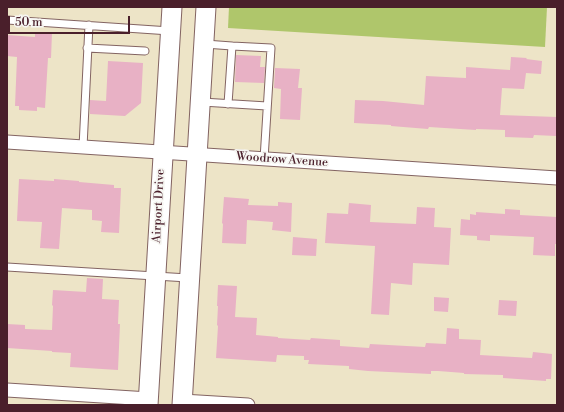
<!DOCTYPE html>
<style>
body{margin:0}
#map{position:relative;width:564px;height:412px;overflow:hidden;background:#ede4c7;font-family:"Libre Bodoni",serif}
canvas{display:block}
.frame{position:absolute;inset:0;border:8px solid #4a1f2b;pointer-events:none}
.scale{position:absolute;left:8px;top:16px;width:122px;height:18px;box-sizing:border-box;border:2px solid #4a1f2b;border-top:0;padding-left:5px;font-size:12px;line-height:14px;white-space:nowrap;color:#4a1f2b;-webkit-text-stroke:3px #f6f6f2;paint-order:stroke}
</style>
<div id="map">
<canvas width="564" height="412"></canvas>
<div class="frame"></div>
<div class="scale">50 m</div>
</div>
<script>
const c = document.querySelector('canvas').getContext('2d');
c.lineJoin = 'round';
function paint(path, color) {
  c.fillStyle = color;
  c.fill(path, 'evenodd');
}
function toPath(rows) {
  const path = new Path2D();
  for (const r of rows) {
    path.moveTo(r[0], r[1]);
    for (let i = 2; i < r.length; i += 2) path.lineTo(r[i], r[i + 1]);
  }
  return path;
}
function stroke(path, color, width, dash) {
  c.strokeStyle = color;
  c.lineWidth = width;
  c.lineCap = dash ? 'butt' : 'round';
  c.setLineDash(dash || []);
  c.stroke(path);
}
function drawText(font, color, halo, rows, align = 'center') {
  c.font = font + ' "Libre Bodoni",serif';
  c.lineWidth = 3.5;
  c.setLineDash([]);
  c.textBaseline = 'middle';
  c.strokeStyle = halo;
  c.fillStyle = color;
  for (const [text, x, y, turn = 0] of rows) {
    c.save();
    c.translate(x, y);
    c.rotate((+turn || 0) * Math.PI / 180);
    c.textAlign = isNaN(turn) ? turn : align;
    if (halo) c.strokeText(text, 0, 0);
    c.fillText(text, 0, 0);
    c.restore();
  }
}
paint(toPath([
 [229,7,547,7,545,47,228,28]
]), '#afc66b');
paint(toPath([
 [35,32,52,33,51,58,48,58,45,108,37,107,37,111,19,110,19,106,15,106,17,57,7,56,7,35,35,37],
 [236,55,261,56,260,67,265,67,264,83,235,82],
 [511,57,527,58,526,59,542,61,541,74,526,73,524,89,502,88,500,115,557,117,556,136,534,135,533,138,505,137,505,130,476,129,476,130,429,127,428,129,391,126,391,125,354,123,355,100,383,101,424,105,426,76,466,78,466,67,510,70],
 [108,61,143,63,141,103,125,116,90,114,90,100,106,101],
 [275,68,300,69,298,88,302,88,300,120,280,119,281,89,274,88],
 [19,179,54,181,54,179,79,181,79,182,114,185,114,188,121,188,119,233,101,232,102,221,92,220,92,210,62,208,59,249,40,248,42,222,17,221],
 [224,197,249,199,248,205,278,206,278,202,292,203,291,232,272,230,273,222,247,220,246,244,222,243,223,224,222,223],
 [349,203,371,205,370,222,416,224,417,207,435,208,434,227,451,228,449,265,413,263,412,285,391,283,389,315,371,314,375,246,325,243,327,213,348,214],
 [505,209,520,210,520,215,557,217,557,244,555,244,555,256,533,255,534,237,490,235,490,241,477,240,477,236,460,235,461,219,470,220,470,214,476,215,476,212,505,214],
 [293,237,317,239,316,256,292,255],
 [87,278,103,279,102,299,119,300,118,324,120,324,118,370,70,367,71,353,52,352,52,351,7,348,7,324,25,325,25,329,52,330,53,306,52,305,53,290,86,292],
 [218,285,237,286,235,317,257,318,256,335,278,337,278,338,310,340,311,338,340,340,340,346,369,348,370,344,425,347,426,343,446,344,447,328,459,329,459,339,481,340,480,355,532,358,533,352,552,354,551,379,546,379,546,381,503,378,503,375,464,374,464,373,438,371,431,371,431,374,368,371,349,369,349,366,308,364,309,360,304,360,304,356,277,355,276,362,216,358,218,326,217,325,218,306,217,306],
 [434,297,449,298,448,312,434,311],
 [499,300,517,301,516,316,498,315]
]), '#e8b1c5');
const service = toPath([
 [7,20,170,31],
 [205,44,232,46],
 [87,48,145,51],
 [202,102,267,106],
 [228,104,232,46,271,48,264,159],
 [83,147,89,25],
 [7,267,188,278]
]);
const minor = toPath([
 [7,142,557,178],
 [7,390,149,399],
 [182,401,248,405]
]);
const secondary = toPath([
 [148,405,172,7],
 [182,405,206,7]
]);
stroke(service, '#836462', 9);
stroke(minor, '#836462', 15);
stroke(secondary, '#836462', 21);
stroke(service, '#fff', 7);
stroke(minor, '#fff', 13);
stroke(secondary, '#fff', 19);
drawText('12px', '#4a1f2b', '#f6f6f2', [
 ["Woodrow Avenue",282,160,4],
 ["Airport Drive",159,206,-87]
]);
</script>
